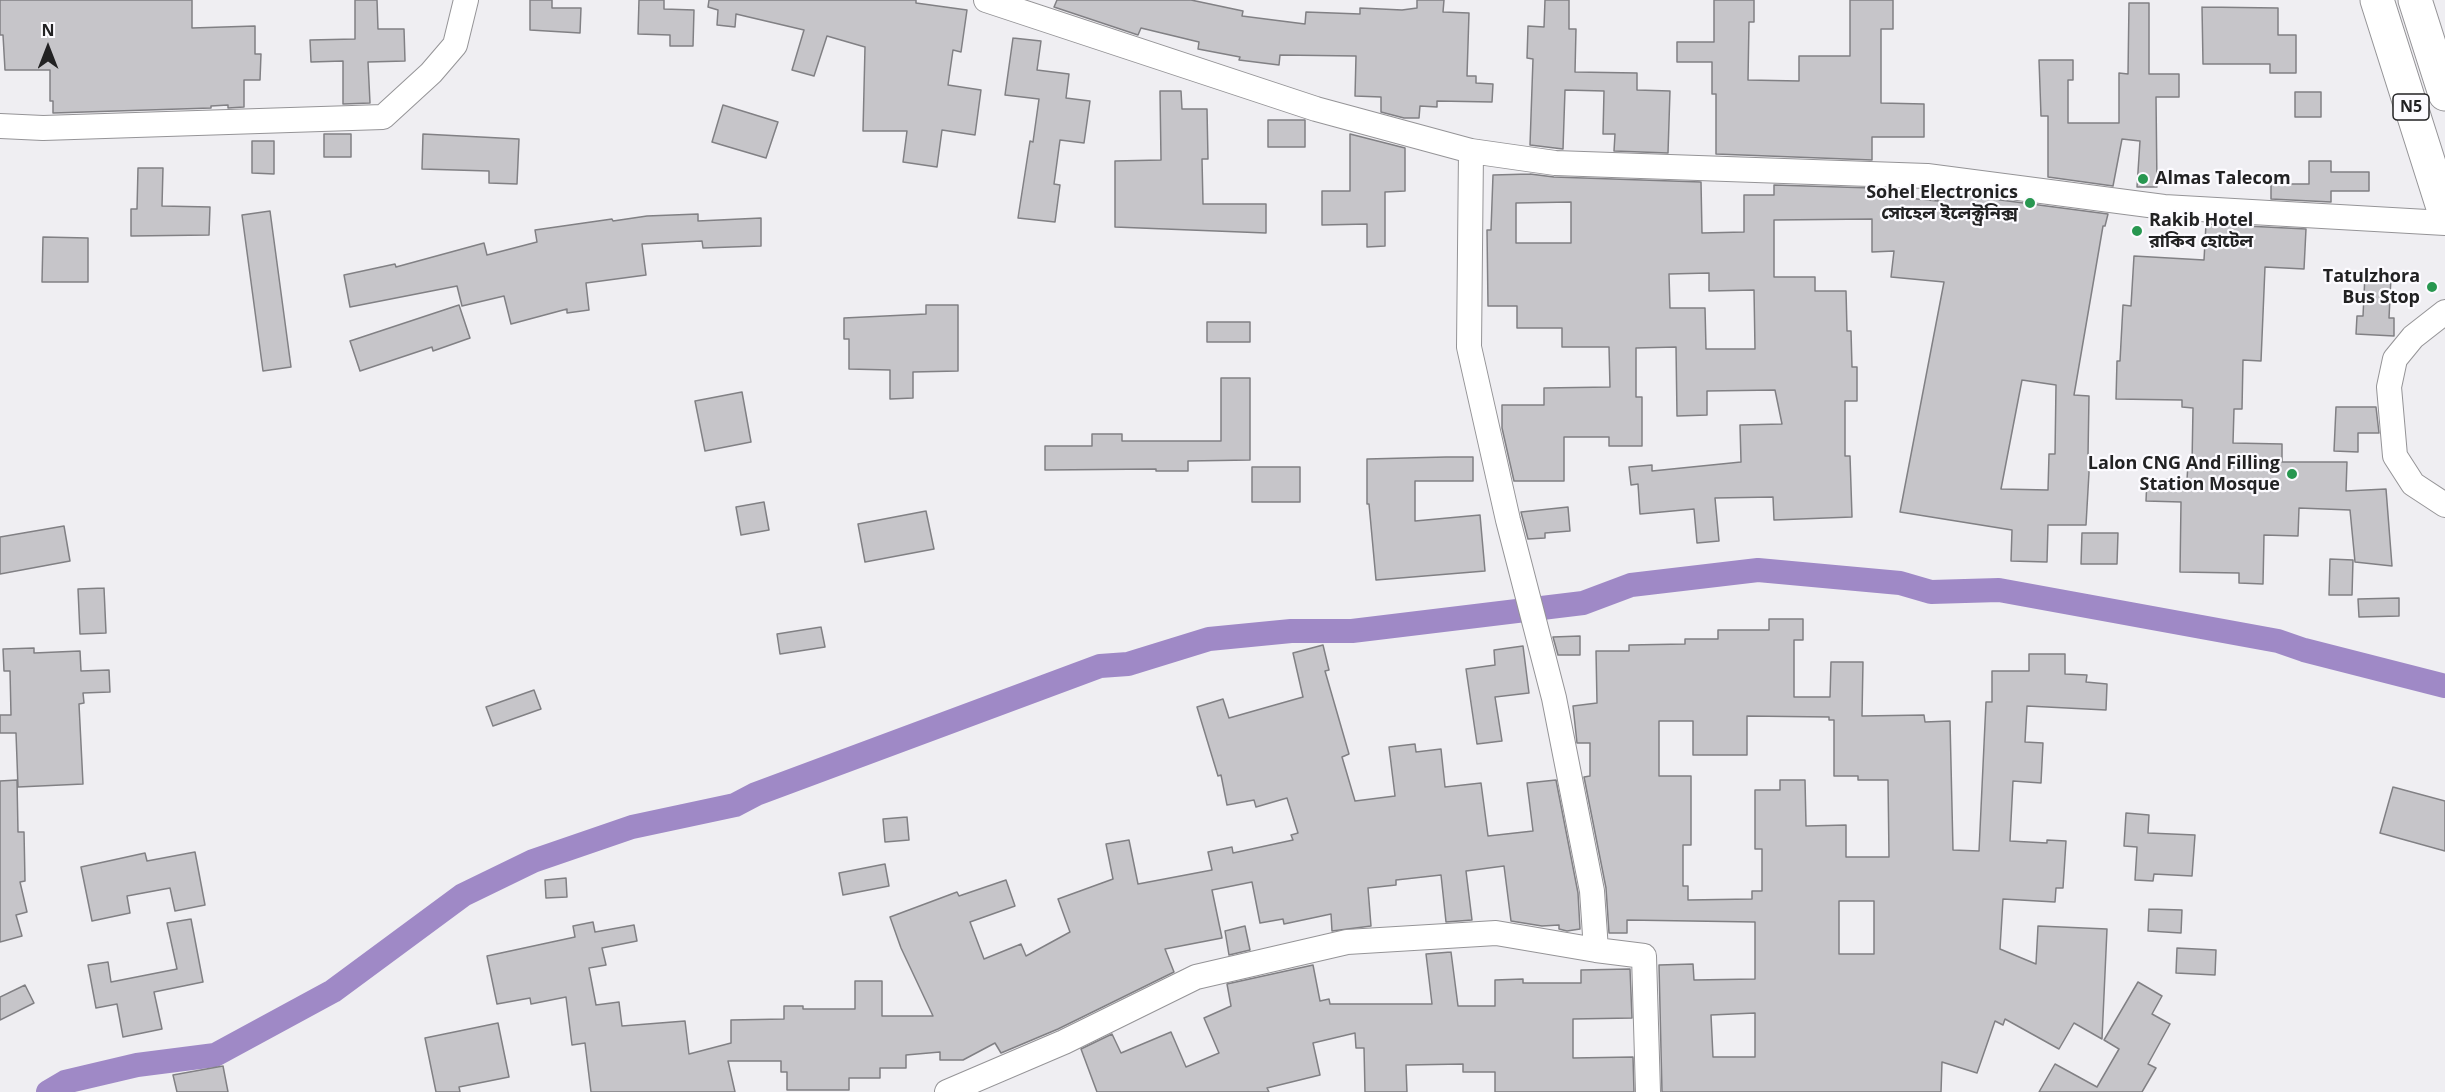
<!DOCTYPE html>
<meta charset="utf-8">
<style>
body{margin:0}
#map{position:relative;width:2445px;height:1092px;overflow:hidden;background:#efeef2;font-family:"Open Sans",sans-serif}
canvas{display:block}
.north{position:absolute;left:18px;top:18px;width:60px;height:60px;-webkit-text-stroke:4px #fcfbff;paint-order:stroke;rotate:0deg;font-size:16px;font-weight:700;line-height:24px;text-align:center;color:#222223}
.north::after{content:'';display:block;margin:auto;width:21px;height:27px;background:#222223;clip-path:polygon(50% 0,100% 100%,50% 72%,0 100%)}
</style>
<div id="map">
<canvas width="2445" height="1092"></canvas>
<div class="north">N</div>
</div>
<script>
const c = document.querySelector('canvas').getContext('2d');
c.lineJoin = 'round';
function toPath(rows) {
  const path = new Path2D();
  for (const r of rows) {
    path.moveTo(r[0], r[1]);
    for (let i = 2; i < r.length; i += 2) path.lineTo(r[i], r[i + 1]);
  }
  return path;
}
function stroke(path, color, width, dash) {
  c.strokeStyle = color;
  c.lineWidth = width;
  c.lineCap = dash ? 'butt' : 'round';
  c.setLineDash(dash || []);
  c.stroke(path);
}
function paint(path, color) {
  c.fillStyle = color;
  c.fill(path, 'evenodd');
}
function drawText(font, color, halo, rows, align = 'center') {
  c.font = font + ' "Open Sans","Noto Sans Bengali",sans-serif';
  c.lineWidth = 4.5;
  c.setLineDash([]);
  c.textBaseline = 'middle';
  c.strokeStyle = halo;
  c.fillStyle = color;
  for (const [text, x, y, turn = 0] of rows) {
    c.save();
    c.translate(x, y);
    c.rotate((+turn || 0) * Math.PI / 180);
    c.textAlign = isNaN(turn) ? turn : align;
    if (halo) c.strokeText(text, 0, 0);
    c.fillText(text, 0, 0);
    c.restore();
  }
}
stroke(toPath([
 [48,1092,65,1082,137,1065,215,1055,333,991,463,895,533,861,632,827,735,805,756,794,1100,666,1128,664,1209,639,1291,631,1352,631,1583,603,1631,585,1758,570,1900,583,1931,592,1999,590,2278,641,2304,650,2445,686]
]), '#9f89c6', 24);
const building = toPath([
 [0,0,192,0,192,28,255,26,255,54,261,54,260,80,244,80,244,107,228,108,228,105,211,106,211,108,53,113,53,101,50,101,50,70,5,70,3,35,0,35,0,0],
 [355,0,377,0,378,29,404,29,405,61,368,62,370,103,343,104,343,61,311,62,310,40,355,39,355,0],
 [530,0,552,0,552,8,581,8,580,33,530,30,530,0],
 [639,0,664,0,664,9,694,10,693,46,670,46,670,35,638,34,639,0],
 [709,0,916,0,916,3,967,10,961,52,953,50,948,85,981,90,975,135,942,130,937,167,903,162,907,131,863,131,865,47,827,36,814,76,792,70,804,30,736,14,735,27,717,25,718,10,708,7,709,0],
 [1057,0,1191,0,1243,11,1242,16,1305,24,1306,12,1360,14,1360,8,1402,10,1417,8,1417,0,1444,0,1443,12,1469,13,1467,76,1476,76,1476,83,1493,84,1492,102,1437,101,1437,107,1420,106,1419,118,1404,118,1381,112,1381,97,1355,96,1356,56,1280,55,1279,65,1239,60,1240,57,1198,49,1199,42,1141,28,1138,35,1054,7,1057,0],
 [1545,0,1569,0,1569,29,1576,29,1575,72,1637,73,1637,90,1670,91,1668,153,1614,151,1615,134,1603,134,1604,91,1565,90,1563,149,1530,145,1533,59,1527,58,1528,26,1544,27,1545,0],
 [1714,0,1754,0,1754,22,1749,22,1748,80,1799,81,1799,56,1850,56,1850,0,1893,0,1893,29,1881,29,1881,103,1924,104,1924,137,1872,137,1872,160,1716,154,1716,94,1712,94,1712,62,1677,62,1677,42,1714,42,1714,0],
 [2129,3,2149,3,2149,74,2179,74,2179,97,2156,97,2157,187,2137,187,2140,141,2122,139,2113,186,2048,177,2048,116,2041,116,2039,60,2073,60,2073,80,2068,80,2068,123,2119,123,2119,73,2128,74,2129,3],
 [2202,7,2278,8,2278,35,2296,35,2296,73,2270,73,2270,64,2203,64,2202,7],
 [1013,38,1041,41,1037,70,1069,74,1066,98,1090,101,1084,143,1060,140,1054,184,1060,185,1055,222,1018,218,1030,141,1033,142,1039,99,1005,95,1013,38],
 [1160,91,1181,91,1182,109,1207,109,1208,159,1202,159,1203,204,1266,204,1266,233,1115,227,1115,161,1161,160,1160,91],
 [2295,92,2321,92,2321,117,2295,117,2295,92],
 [723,105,778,122,766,158,712,142,723,105],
 [1268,120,1305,120,1305,147,1268,147,1268,120],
 [324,134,351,134,351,157,324,157,324,134],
 [423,134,519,139,517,184,489,183,489,171,422,169,423,134],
 [1350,134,1405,148,1405,191,1385,192,1385,246,1367,247,1367,224,1322,225,1322,191,1350,191,1350,134],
 [252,141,274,141,274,174,252,173,252,141],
 [2309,161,2331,161,2331,172,2369,172,2369,191,2331,191,2331,202,2271,199,2271,184,2309,184,2309,161],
 [138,168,163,168,162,206,210,207,209,235,131,236,131,209,137,209,138,168],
 [1530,174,1554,177,1701,182,1702,233,1744,232,1744,195,1774,195,1774,185,1872,188,1886,190,1886,196,1938,201,1939,192,2108,214,2105,226,2103,226,2074,395,2089,396,2088,455,2090,455,2086,525,2048,525,2047,562,2011,561,2012,530,1900,512,1944,282,1891,277,1894,251,1872,252,1872,219,1774,220,1774,277,1815,277,1815,291,1846,291,1847,331,1851,331,1852,367,1857,367,1857,401,1845,401,1845,456,1850,456,1852,517,1774,520,1773,497,1715,498,1719,541,1697,543,1694,509,1640,514,1638,484,1631,485,1629,467,1652,465,1652,471,1741,462,1740,425,1782,424,1775,390,1707,391,1707,415,1677,416,1676,347,1636,348,1636,397,1642,397,1642,446,1609,446,1609,437,1564,437,1564,481,1514,481,1502,428,1502,405,1544,405,1544,388,1610,387,1609,347,1562,347,1562,328,1517,328,1517,306,1488,306,1487,230,1491,230,1493,175,1530,174],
 [1571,202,1571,243,1516,243,1516,203,1571,202],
 [1709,273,1709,291,1754,290,1755,349,1706,349,1705,308,1670,308,1669,274,1709,273],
 [2022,380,2056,385,2055,454,2049,454,2048,490,2001,489,2022,380],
 [270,211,291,367,263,371,242,215,270,211],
 [698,214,698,221,761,218,761,246,703,248,702,241,642,244,646,275,586,283,589,310,567,313,567,309,511,324,504,296,462,306,457,286,350,307,344,275,395,264,396,267,484,243,487,255,537,242,535,230,612,219,613,221,647,216,698,214],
 [2206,224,2306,229,2304,269,2265,267,2261,361,2243,360,2242,409,2234,409,2233,443,2282,444,2282,462,2347,462,2346,491,2386,489,2392,566,2355,562,2350,510,2299,508,2298,536,2264,535,2263,584,2239,583,2239,573,2180,572,2181,502,2146,501,2147,479,2187,480,2188,463,2192,464,2193,408,2182,407,2182,400,2116,399,2117,361,2120,361,2123,305,2131,306,2134,256,2204,260,2206,224],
 [43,237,88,238,88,282,42,282,43,237],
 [2365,275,2391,277,2389,318,2394,318,2394,336,2356,334,2357,316,2363,316,2365,275],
 [459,305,470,338,433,351,432,347,360,371,350,341,459,305],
 [926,305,958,305,958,371,913,372,913,398,890,399,890,370,849,369,849,339,844,339,844,318,926,314,926,305],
 [1207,322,1250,322,1250,342,1207,342,1207,322],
 [1221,378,1250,378,1250,460,1188,461,1188,471,1156,471,1156,469,1045,470,1045,446,1092,446,1092,434,1122,434,1122,441,1221,441,1221,378],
 [742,392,751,442,705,451,695,401,742,392],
 [2336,407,2376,407,2379,433,2358,433,2358,452,2334,451,2336,407],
 [1446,457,1473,457,1473,481,1415,481,1415,521,1480,515,1485,571,1376,580,1369,504,1367,504,1367,459,1446,457],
 [1252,467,1300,467,1300,502,1252,502,1252,467],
 [764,502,769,530,741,535,736,507,764,502],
 [1568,507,1570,531,1545,533,1545,538,1528,539,1521,512,1568,507],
 [926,511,934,549,865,562,858,524,926,511],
 [64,526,70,561,0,574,0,537,64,526],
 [2082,533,2118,533,2117,564,2081,564,2082,533],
 [2330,559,2353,560,2352,595,2329,595,2330,559],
 [104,588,106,633,80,634,78,589,104,588],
 [2399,598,2399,616,2359,617,2358,599,2399,598],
 [1769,619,1803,619,1803,640,1794,640,1794,697,1830,697,1831,662,1863,662,1862,716,1924,715,1925,722,1950,721,1953,850,1979,851,1986,702,1992,702,1992,671,2029,671,2029,654,2065,654,2065,674,2087,675,2086,682,2107,684,2106,710,2027,706,2025,742,2043,743,2041,783,2013,781,2010,841,2047,843,2047,840,2066,841,2063,888,2056,888,2055,902,2003,899,2000,949,2036,964,2038,926,2107,929,2102,1039,2074,1023,2059,1049,2005,1019,2003,1025,1995,1021,1977,1073,1942,1062,1941,1092,1662,1092,1659,965,1693,964,1694,980,1755,979,1755,922,1627,920,1627,933,1609,933,1606,888,1584,777,1590,776,1590,743,1577,743,1573,706,1597,703,1596,651,1629,651,1629,645,1685,644,1685,639,1718,639,1718,630,1769,630,1769,619],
 [1747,716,1829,717,1829,720,1834,720,1834,776,1858,776,1858,780,1888,780,1889,857,1846,857,1846,825,1806,826,1805,780,1780,780,1780,790,1755,790,1755,849,1762,849,1762,891,1752,891,1752,899,1688,900,1688,886,1683,886,1683,845,1691,845,1691,776,1659,776,1659,721,1693,721,1693,755,1747,755,1747,716],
 [1839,901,1874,901,1874,954,1839,954,1839,901],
 [1755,1013,1755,1057,1713,1057,1711,1015,1755,1013],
 [821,627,825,647,780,654,777,634,821,627],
 [1580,636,1580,655,1558,655,1553,637,1580,636],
 [1323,645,1329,670,1325,671,1349,754,1342,757,1355,801,1395,796,1389,747,1415,744,1416,752,1441,749,1445,787,1481,783,1488,836,1533,831,1527,783,1556,780,1578,893,1580,929,1567,931,1559,929,1559,925,1542,926,1511,921,1504,866,1466,871,1472,920,1446,922,1441,875,1396,880,1396,885,1368,888,1371,926,1332,931,1331,914,1284,924,1283,919,1260,923,1252,882,1212,890,1222,938,1165,949,1174,972,1058,1029,1001,1053,995,1043,963,1060,940,1060,940,1052,906,1055,906,1068,880,1068,880,1078,849,1078,849,1090,787,1090,787,1072,781,1072,781,1061,728,1061,735,1092,591,1092,585,1043,572,1045,566,997,531,1004,530,998,497,1004,487,956,575,937,573,926,593,922,595,932,634,925,637,941,602,948,606,965,589,968,596,1005,619,1002,622,1026,685,1021,689,1054,731,1043,731,1020,784,1019,784,1006,803,1006,803,1009,855,1009,855,981,882,981,882,1016,933,1016,901,948,890,917,957,892,959,896,1006,880,1015,906,970,922,984,959,1021,944,1026,956,1070,932,1058,899,1113,879,1106,844,1129,840,1138,884,1212,870,1208,852,1232,847,1233,853,1293,840,1291,835,1298,833,1287,798,1256,807,1254,800,1227,805,1221,775,1218,776,1197,707,1223,699,1229,718,1303,697,1293,653,1323,645],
 [1523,646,1529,693,1495,697,1502,741,1477,744,1466,669,1495,665,1494,650,1523,646],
 [34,648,34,653,80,651,81,671,109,670,110,692,83,693,84,703,79,704,83,784,18,787,16,733,0,733,0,715,11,715,10,671,4,671,3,649,34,648],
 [534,690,541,709,493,726,486,707,534,690],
 [17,780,18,832,24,832,25,881,20,882,27,912,16,915,22,936,0,942,0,781,17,780],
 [2393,787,2445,801,2445,851,2380,833,2393,787],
 [2126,813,2149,815,2148,833,2195,835,2192,876,2154,874,2153,881,2135,880,2137,847,2124,846,2126,813],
 [907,817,909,840,885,842,883,819,907,817],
 [195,852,205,905,175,911,170,888,127,896,130,913,92,921,81,867,145,853,147,861,195,852],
 [885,864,889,886,843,895,839,873,885,864],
 [566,878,567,897,546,898,545,880,566,878],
 [2149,909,2182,910,2181,933,2148,931,2149,909],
 [191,919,203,982,154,992,162,1029,123,1037,117,1004,96,1008,88,965,108,962,111,982,177,969,167,923,191,919],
 [1245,926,1250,950,1229,955,1225,931,1245,926],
 [2177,948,2216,950,2215,975,2176,973,2177,948],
 [1451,952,1458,1006,1495,1006,1495,980,1523,979,1523,983,1581,983,1581,970,1630,969,1632,1018,1573,1019,1573,1058,1633,1057,1634,1092,1495,1092,1495,1072,1463,1072,1463,1064,1406,1065,1407,1092,1365,1092,1364,1048,1356,1048,1355,1033,1313,1043,1320,1075,1267,1088,1269,1092,1097,1092,1081,1049,1112,1034,1121,1053,1171,1032,1186,1067,1219,1053,1204,1018,1231,1006,1227,984,1313,965,1320,1001,1329,999,1330,1004,1432,1004,1426,954,1451,952],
 [2138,982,2162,996,2152,1014,2170,1024,2148,1064,2156,1068,2142,1092,2039,1092,2055,1064,2097,1087,2119,1049,2104,1040,2138,982],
 [25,985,34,1003,0,1020,0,997,25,985],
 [498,1023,509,1077,459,1087,460,1092,436,1092,425,1038,498,1023],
 [223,1066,228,1092,177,1092,173,1075,223,1066]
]);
paint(building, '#c6c5c9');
stroke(building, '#818084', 1.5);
const minor = toPath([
 [986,0,1316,109,1471,151,1555,163,1927,176,2164,207,2445,223],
 [0,126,43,128,383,117,431,73,455,45,466,0],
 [1471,151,1469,347,1508,520,1554,698,1592,891,1596,950,1644,956,1648,1092],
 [2445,312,2413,337,2395,359,2389,387,2395,456,2413,484,2445,505],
 [947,1092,1064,1042,1196,977,1347,942,1496,933,1596,950]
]);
const highway = toPath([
 [2377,0,2445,214],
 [2415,0,2445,94]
]);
stroke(minor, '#959497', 26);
stroke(highway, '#959497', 35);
stroke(minor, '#fff', 24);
stroke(highway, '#fff', 33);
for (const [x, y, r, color] of [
 [2143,179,6,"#289750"],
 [2030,203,6,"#289750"],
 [2137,231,6,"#289750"],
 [2432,287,6,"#289750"],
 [2292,474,6,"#289750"]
]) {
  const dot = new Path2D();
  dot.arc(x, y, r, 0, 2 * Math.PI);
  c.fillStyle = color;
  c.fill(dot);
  stroke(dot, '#fcfbff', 2);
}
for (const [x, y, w] of [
 [2411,107,36]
]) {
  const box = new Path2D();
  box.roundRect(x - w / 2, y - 13, w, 26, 4.5);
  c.fillStyle = '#fcfbff';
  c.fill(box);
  stroke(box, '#222223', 1.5);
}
drawText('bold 16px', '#222223', null, [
 ["N5",2411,107]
]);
drawText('bold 18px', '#222223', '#fcfbff', [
 ["Almas Talecom",2155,179,"left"],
 ["Sohel Electronics",2018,193],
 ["সোহেল ইলেক্ট্রনিক্স",2018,214],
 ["Rakib Hotel",2149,221,"left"],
 ["রাকিব হোটেল",2149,242,"left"],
 ["Tatulzhora",2420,277],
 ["Bus Stop",2420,298],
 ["Lalon CNG And Filling",2280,464],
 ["Station Mosque",2280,485]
], 'right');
</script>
